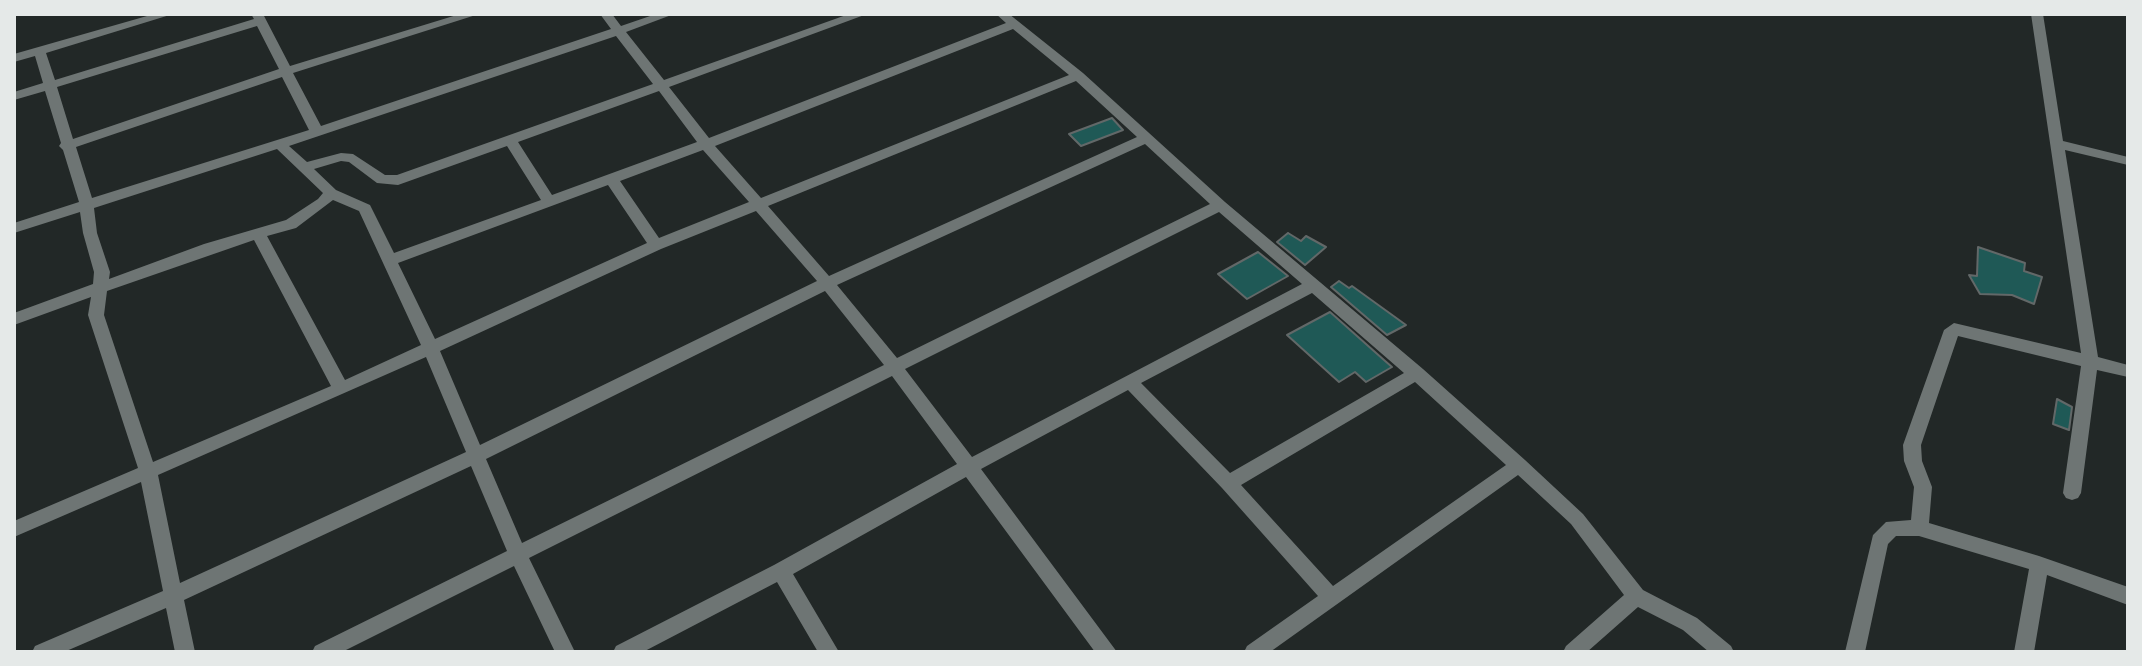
<!DOCTYPE html>
<style>
body{margin:0}
#map{position:relative;width:2142px;height:666px;overflow:hidden;background:#222827;font-family:"Alegreya Sans",sans-serif}
canvas{display:block}
.frame{position:absolute;inset:0;border:16px solid #e5e9e8;pointer-events:none}
</style>
<div id="map">
<canvas width="2142" height="666"></canvas>
<div class="frame"></div>
</div>
<script>
const c = document.querySelector('canvas').getContext('2d');
c.lineJoin = 'round';
function paint(path, color) {
  c.fillStyle = color;
  c.fill(path, 'evenodd');
}
function toPath(rows) {
  const path = new Path2D();
  for (const r of rows) {
    path.moveTo(r[0], r[1]);
    for (let i = 2; i < r.length; i += 2) path.lineTo(r[i], r[i + 1]);
  }
  return path;
}
function stroke(path, color, width, dash) {
  c.strokeStyle = color;
  c.lineWidth = width;
  c.lineCap = dash ? 'butt' : 'round';
  c.setLineDash(dash || []);
  c.stroke(path);
}
const building = toPath([
 [1112,118,1123,130,1081,146,1069,134,1112,118],
 [1288,233,1301,241,1306,236,1326,247,1305,265,1277,242,1288,233],
 [1978,247,2025,263,2024,271,2042,277,2034,304,2012,295,1980,294,1969,275,1977,276,1978,247],
 [1258,252,1288,276,1247,299,1218,274,1258,252],
 [1339,281,1349,288,1352,286,1406,325,1387,335,1331,287,1339,281],
 [1330,312,1384,360,1392,367,1366,382,1355,372,1339,382,1287,335,1330,312],
 [2057,399,2072,407,2069,430,2053,424,2057,399]
]);
paint(building, '#1f5956');
stroke(building, '#626868', 2);
paint(toPath([
 [154,14,173,14,46,53,55,80,254,19,251,14,263,14,290,66,460,14,479,14,293,73,321,126,611,29,600,14,612,14,621,26,656,14,674,14,626,32,664,80,849,14,867,14,669,87,709,138,1006,23,996,14,1009,14,1083,73,1225,202,1423,369,1525,460,1583,514,1643,590,1697,618,1731,646,1734,652,1709,652,1683,630,1638,607,1587,652,1563,652,1566,646,1624,595,1571,524,1518,475,1270,652,1244,652,1247,646,1318,596,1222,488,1128,390,981,469,1117,652,1095,652,966,477,793,574,839,652,818,652,777,582,643,652,613,652,616,646,774,565,957,464,892,376,529,558,575,652,555,652,514,566,342,652,312,652,315,646,507,551,471,466,184,600,195,652,175,652,166,608,64,652,32,652,35,646,163,591,141,482,14,537,14,521,138,468,88,315,91,297,14,325,14,313,93,284,94,272,83,233,80,212,14,233,14,223,79,202,63,150,59,146,61,143,45,91,14,100,14,92,43,83,35,56,14,62,14,54,154,14],
 [257,26,279,69,73,139,57,87,257,26],
 [1013,29,1069,75,761,198,715,146,1013,29],
 [616,36,653,84,397,175,385,175,353,154,341,153,307,162,289,146,616,36],
 [282,77,309,130,92,198,76,147,282,77],
 [1076,81,1137,137,829,276,768,206,1076,81],
 [659,91,697,142,552,195,518,142,659,91],
 [1145,144,1210,204,897,358,837,285,1145,144],
 [507,146,541,200,394,253,370,205,336,190,314,169,341,161,349,162,377,183,398,185,507,146],
 [277,149,323,193,318,199,286,220,204,244,109,279,110,272,97,233,94,208,277,149],
 [703,150,749,202,659,238,620,181,703,150],
 [608,185,647,243,435,339,398,263,608,185],
 [333,200,359,211,421,345,345,380,267,236,296,228,333,200],
 [756,211,817,281,480,445,440,351,661,249,756,211],
 [1219,212,1302,284,972,457,905,369,1219,212],
 [254,240,331,386,153,462,104,315,107,291,254,240],
 [825,291,884,365,522,543,486,459,825,291],
 [1312,293,1404,373,1230,473,1141,383,1312,293],
 [426,357,466,452,180,583,158,475,426,357],
 [1415,382,1506,465,1333,586,1241,485,1415,382],
 [2031,14,2043,14,2063,141,2128,157,2128,165,2065,150,2098,357,2128,365,2128,377,2097,370,2081,493,2078,498,2072,500,2066,498,2063,493,2081,366,1958,336,1921,445,1922,461,1932,487,1929,523,2039,556,2128,587,2128,605,2047,575,2034,652,2014,652,2029,569,1919,536,1896,536,1888,544,1865,652,1845,652,1873,535,1886,522,1911,520,1914,487,1904,461,1903,445,1944,330,1954,323,2081,353,2031,14]
]), '#6e7574');
</script>
